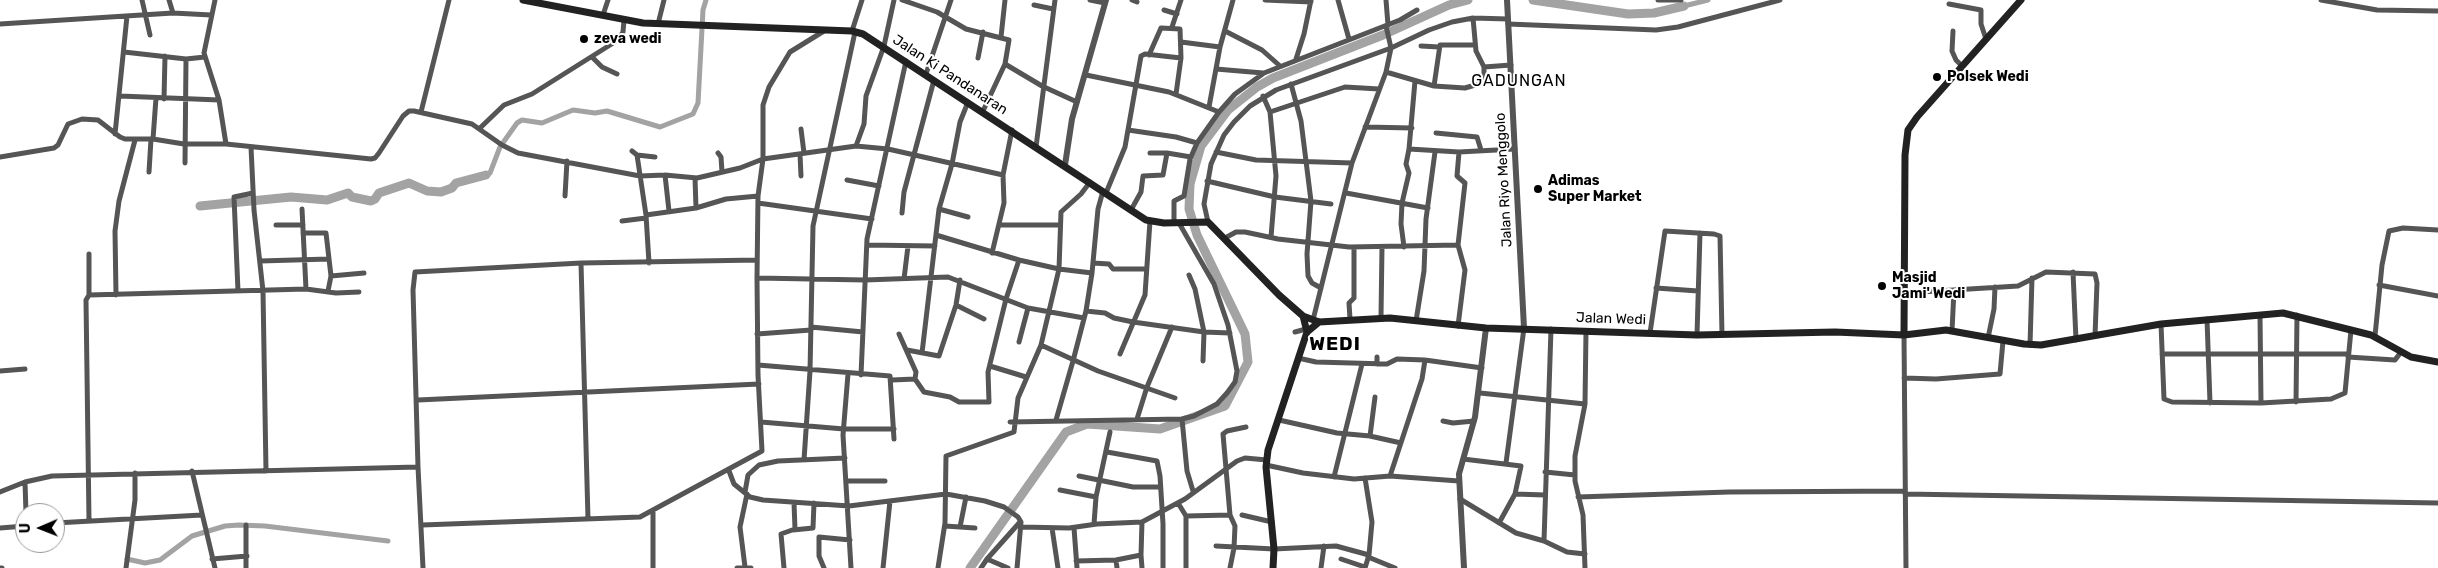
<!DOCTYPE html>
<style>
body{margin:0}
#map{position:relative;width:2438px;height:568px;overflow:hidden;background:#fff;font-family:Rubik,sans-serif}
canvas{display:block}
.north{position:absolute;left:15px;top:503px;width:50px;height:50px;box-sizing:border-box;background:#fff;border:1px solid #999;border-radius:50%;rotate:269deg;font-size:14px;font-weight:700;line-height:20px;text-align:center;color:#000}
.north::after{content:'';display:block;margin:auto;width:18px;height:22px;background:#000;clip-path:polygon(50% 0,100% 100%,50% 72%,0 100%)}
</style>
<div id="map">
<canvas width="2438" height="568"></canvas>
<div class="north">U</div>
</div>
<script>
const c = document.querySelector('canvas').getContext('2d');
c.lineJoin = 'round';
function toPath(rows) {
  const path = new Path2D();
  for (const r of rows) {
    path.moveTo(r[0], r[1]);
    for (let i = 2; i < r.length; i += 2) path.lineTo(r[i], r[i + 1]);
  }
  return path;
}
function stroke(path, color, width, dash) {
  c.strokeStyle = color;
  c.lineWidth = width;
  c.lineCap = dash ? 'butt' : 'round';
  c.setLineDash(dash || []);
  c.stroke(path);
}
function drawText(font, color, halo, rows, align = 'center') {
  c.font = font + ' Rubik,sans-serif';
  c.lineWidth = 4;
  c.setLineDash([]);
  c.textBaseline = 'middle';
  c.strokeStyle = halo;
  c.fillStyle = color;
  for (const [text, x, y, turn = 0] of rows) {
    c.save();
    c.translate(x, y);
    c.rotate((+turn || 0) * Math.PI / 180);
    c.textAlign = isNaN(turn) ? turn : align;
    if (halo) c.strokeText(text, 0, 0);
    c.fillText(text, 0, 0);
    c.restore();
  }
}
stroke(toPath([
 [1684,6,1708,0],
 [486,175,490,173,500,147,517,123,522,120,542,123,573,110,595,113,607,111,660,127,693,114,698,103,703,10,706,0],
 [127,559,145,563,160,560,192,536,225,526,239,525,265,526,388,541]
]), '#a3a3a3', 5);
stroke(toPath([
 [1533,0,1628,14,1654,13,1684,6],
 [200,206,291,197,327,200,348,193,352,197,371,201,375,199,379,193,409,183,427,191,441,192,452,188,456,183,486,175],
 [970,568,1066,432,1087,424,1160,429,1225,406,1248,362,1245,334,1197,235,1189,209,1190,184,1201,146,1228,110,1257,87,1273,78,1383,35,1449,5,1468,0]
]), '#a3a3a3', 9);
stroke(toPath([
 [142,0,150,35],
 [169,0,173,13],
 [215,0,204,53,219,100,226,144],
 [902,0,937,12,966,29,1009,40,1005,64,983,111],
 [1090,0,1105,3],
 [1132,0,1137,2],
 [1265,0,1311,2],
 [1338,0,1349,39],
 [1386,0,1388,25],
 [1658,0,1681,0],
 [2321,0,2377,10,2438,11],
 [1949,4,1981,10,1981,24,1986,39],
 [1034,5,1053,9],
 [1164,10,1177,14],
 [603,15,608,0],
 [0,24,173,13,211,15],
 [658,24,664,0],
 [1508,24,1656,30,1678,27,1780,0],
 [1172,27,1181,0],
 [852,31,862,0],
 [1225,31,1262,50,1280,66],
 [1953,31,1952,51,1956,60,1962,66],
 [1001,37,1005,0],
 [1181,42,1220,47],
 [1421,46,1439,47],
 [124,52,186,59,205,57],
 [1149,55,1161,28,1180,29,1181,58,1176,94],
 [592,57,602,67,617,74],
 [978,58,983,32],
 [1296,59,1304,34,1311,0],
 [1005,64,1042,86,1077,102],
 [1484,67,1511,65],
 [1216,69,1263,73],
 [1386,72,1434,86,1465,88,1482,83,1484,79,1484,67,1476,51,1473,18],
 [926,74,951,0],
 [1086,75,1169,92,1219,112,1235,94,1264,73,1400,20,1417,10],
 [1291,84,1301,121,1311,201,1307,254,1308,276,1312,283,1321,288],
 [1434,86,1440,45,1475,45],
 [120,96,219,100],
 [1263,96,1270,112],
 [164,99,165,56],
 [1209,107,1220,47,1233,0],
 [421,112,449,0],
 [1365,127,1412,128],
 [480,128,504,105,532,94,618,40,623,32,624,20],
 [801,129,804,153],
 [1128,130,1176,137,1197,143,1190,159,1184,196,1174,201,1174,223],
 [1436,133,1477,137,1481,150],
 [115,134,127,16],
 [153,139,156,98],
 [1197,143,1219,112],
 [856,146,864,124,866,96,884,46,894,0],
 [251,147,254,210,263,291,266,471],
 [1036,147,1055,0],
 [1409,149,1459,152,1515,149],
 [632,151,637,155,646,215,649,263],
 [1216,152,1256,160,1352,163],
 [718,153,721,157,722,172],
 [1150,153,1167,153],
 [800,154,801,176],
 [637,155,655,157],
 [0,157,54,148,58,145,68,124,82,119,98,120,120,137,125,139,153,139,184,144,226,144,371,159,375,158,379,153,403,116,409,111,414,111,472,124,502,145,518,153,640,176,665,175,697,178,740,168,763,159,856,146,888,149,1003,175],
 [185,163,186,59],
 [149,172,151,139],
 [665,175,669,211],
 [695,178,696,208],
 [847,180,879,186],
 [1207,181,1275,197,1331,204],
 [1106,193,1125,147,1141,56,1145,54,1181,58],
 [1346,193,1428,208],
 [565,196,567,161],
 [758,203,872,219],
 [302,209,306,289],
 [939,209,968,217],
 [1131,210,1141,192,1143,176,1163,175,1167,153,1191,157],
 [902,213,904,192,934,80],
 [646,215,696,208,726,199,758,196],
 [622,221,646,218],
 [1208,222,1204,204,1211,164,1224,135,1234,122,1250,106,1276,90,1391,48,1386,26],
 [276,225,303,225],
 [1000,225,1059,225],
 [303,233,326,233,331,276,328,291],
 [936,235,1019,260,1059,269,1092,273],
 [1271,237,1276,176,1270,112,1345,87,1379,89],
 [1225,238,1236,232,1245,232,1278,239,1349,247,1458,245,1465,270,1458,326],
 [867,245,935,246],
 [1458,245,1465,183,1457,176,1459,152],
 [1404,247,1401,224,1402,203,1409,173,1406,164,1409,149,1415,81],
 [992,253,1004,203,1003,175,1012,130],
 [260,261,329,259],
 [581,263,588,519],
 [1093,263,1109,264,1113,269,1146,269],
 [2073,272,2076,340],
 [1189,275,1195,289,1204,332,1203,361],
 [331,276,364,273],
 [757,278,865,280,948,277,1028,308,1084,318],
 [904,279,908,246],
 [2379,285,2438,296],
 [1656,288,1698,291],
 [238,291,234,197,253,193],
 [1905,293,2018,286,2046,272,2095,274,2097,283,2095,336],
 [89,295,89,254],
 [116,295,115,231,119,201,135,140],
 [956,305,984,319],
 [1086,311,1105,313,1114,318,1133,322,1204,332,1230,333],
 [2260,315,2261,403],
 [1381,317,1382,247],
 [1350,319,1349,303,1354,298,1354,247],
 [2207,319,2210,403],
 [1313,320,1352,163,1386,72,1391,48,1429,30,1452,22,1473,18,1508,19],
 [1416,321,1424,271,1426,219,1435,152],
 [2161,324,2164,399,2172,402,2261,403,2331,399,2345,393,2351,330],
 [811,327,863,332],
 [1952,331,1954,290],
 [1295,332,1306,329],
 [1650,333,1665,231,1714,234,1720,236,1722,335],
 [757,334,811,330],
 [899,334,916,372,915,379],
 [1697,335,1700,233],
 [1904,335,1906,568],
 [2375,336,2382,265,2389,231,2403,228,2438,230],
 [1988,338,1994,309,1995,287],
 [1019,342,1028,308],
 [1041,345,1059,269,1061,212,1081,194,1090,182],
 [2030,345,2032,278],
 [907,350,939,356,956,305,960,280],
 [922,353,939,209,952,164,960,122,968,102],
 [1120,354,1145,295,1150,221],
 [2162,354,2348,354],
 [1377,357,1377,364],
 [2348,357,2395,360,2401,352],
 [1298,358,1316,362,1387,364,1397,359,1425,360,1482,368],
 [758,365,890,376,894,439],
 [990,366,1026,377],
 [0,371,25,369],
 [848,374,843,435,851,568],
 [861,375,867,239,906,61],
 [1904,378,1936,379,2000,374,2003,341],
 [892,380,915,379,924,392,950,397,959,402,989,402,988,372,1006,299,1019,260],
 [1480,393,1585,404],
 [418,400,759,384],
 [2296,402,2297,315],
 [1137,419,1147,387,1172,327],
 [1182,419,1187,471,1193,491],
 [1056,420,1073,361,1086,311,1092,273,1098,209,1103,191],
 [1279,420,1337,433,1370,436,1401,443],
 [1443,421,1453,423,1474,421],
 [761,422,844,429,894,429],
 [1010,422,1182,419,1194,416,1217,404,1227,393,1235,382,1237,371,1228,325,1214,284,1179,223],
 [1370,436,1375,397],
 [1107,452,1157,461,1160,476,1163,524,1163,568],
 [1463,459,1521,466,1515,494,1499,523],
 [804,460,810,371,813,226,855,32],
 [1506,463,1524,328],
 [1266,465,1303,473,1354,479,1390,476,1459,481],
 [418,467,423,568],
 [192,471,215,568],
 [729,471,734,484,750,497,763,500,849,506,946,494,985,501,1004,507,1018,517,1021,522,1017,568],
 [1545,472,1575,475],
 [1079,476,1133,487,1160,487],
 [1390,476,1422,379,1425,360],
 [1334,477,1362,364],
 [847,481,885,481],
 [25,482,26,513],
 [1060,490,1096,497,1110,432],
 [0,492,25,482,52,476,418,467,413,290,415,272,581,263,757,260],
 [745,492,748,475,759,465,778,461,845,458],
 [1515,494,1545,495],
 [1905,494,2438,503],
 [1578,497,1729,492,1905,491],
 [1460,499,1516,533,1544,541,1567,552,1585,554],
 [1178,503,1186,516,1230,515,1235,526,1234,548,1230,568],
 [1230,515,1223,434,1227,431,1246,427],
 [1242,515,1272,522],
 [1186,516,1186,568],
 [89,520,86,300,89,295,306,289,336,293,359,292],
 [55,523,202,515],
 [1094,524,1096,497],
 [246,525,246,568],
 [422,525,640,517,762,451,758,375,757,278,758,196,763,159,763,105,769,87,790,52,824,31],
 [945,526,975,528],
 [960,527,966,497],
 [1021,527,1069,528,1097,524,1142,522,1185,499,1237,461,1245,458,1267,460],
 [0,528,25,526],
 [1052,528,1058,568],
 [1074,528,1077,568],
 [793,530,813,528,814,503],
 [1544,541,1551,329],
 [1216,546,1274,549,1336,546,1369,555],
 [1141,555,1142,568],
 [1368,557,1395,568],
 [212,559,247,556],
 [987,559,1008,568],
 [1341,559,1365,567],
 [1076,561,1116,560],
 [745,567,740,527,747,494],
 [0,568,2,568],
 [126,568,135,500,135,473],
 [653,568,653,512],
 [737,568,751,568],
 [784,568,781,534,795,529,794,503],
 [824,568,819,556,819,537,850,540],
 [883,568,890,501],
 [938,568,945,523,946,456,1014,432,1018,398,1041,345,1098,371,1175,398],
 [981,568,987,559,1020,522],
 [1117,568,1116,560,1141,555,1142,522],
 [1321,568,1324,546],
 [1365,568,1369,555,1372,522,1365,478],
 [1585,568,1583,515,1575,481,1575,456,1585,404,1586,331]
]), '#555', 5);
stroke(toPath([
 [1507,0,1524,328],
 [1065,165,1072,119,1106,0],
 [1464,568,1459,474,1475,417,1486,328]
]), '#555', 6);
stroke(toPath([
 [523,0,643,23,852,31,863,34,1146,220,1164,223,1208,222,1279,295,1303,316],
 [1307,332,1303,316,1319,322,1390,318,1486,328,1697,335,1835,332,1904,335,1946,330,2024,344,2041,345,2161,324,2283,313,2371,335,2411,357,2438,362],
 [1904,335,1905,155,1908,130,1917,117,2021,0],
 [1273,568,1274,549,1266,467,1268,450,1307,332,1319,322]
]), '#222', 7);
for (const [x, y, r, color] of [
 [584,39,5,"#000"],
 [1937,77,5,"#000"],
 [1538,189,5,"#000"],
 [1882,286,5,"#000"]
]) {
  const dot = new Path2D();
  dot.arc(x, y, r, 0, 2 * Math.PI);
  c.fillStyle = color;
  c.fill(dot);
  stroke(dot, '#fff', 2);
}
drawText('bold 14px', '#000', '#fff', [
 ["zeva wedi",594,39],
 ["Polsek Wedi",1947,77],
 ["Adimas",1548,181],
 ["Super Market",1548,197],
 ["Masjid",1892,278],
 ["Jami' Wedi",1892,294]
], 'left');
drawText('14px', '#000', '#fff', [
 ["Jalan Ki Pandanaran",950,75,33],
 ["Jalan Riyo Menggolo",1504,180,-93],
 ["Jalan Wedi",1611,319,2]
]);
c.letterSpacing = '1px';
drawText('16px', '#000', '#fff', [
 ["GADUNGAN",1519,81]
]);
c.letterSpacing = '0px';
c.letterSpacing = '1px';
drawText('bold 19px', '#000', '#fff', [
 ["WEDI",1335,345]
]);
c.letterSpacing = '0px';
</script>
